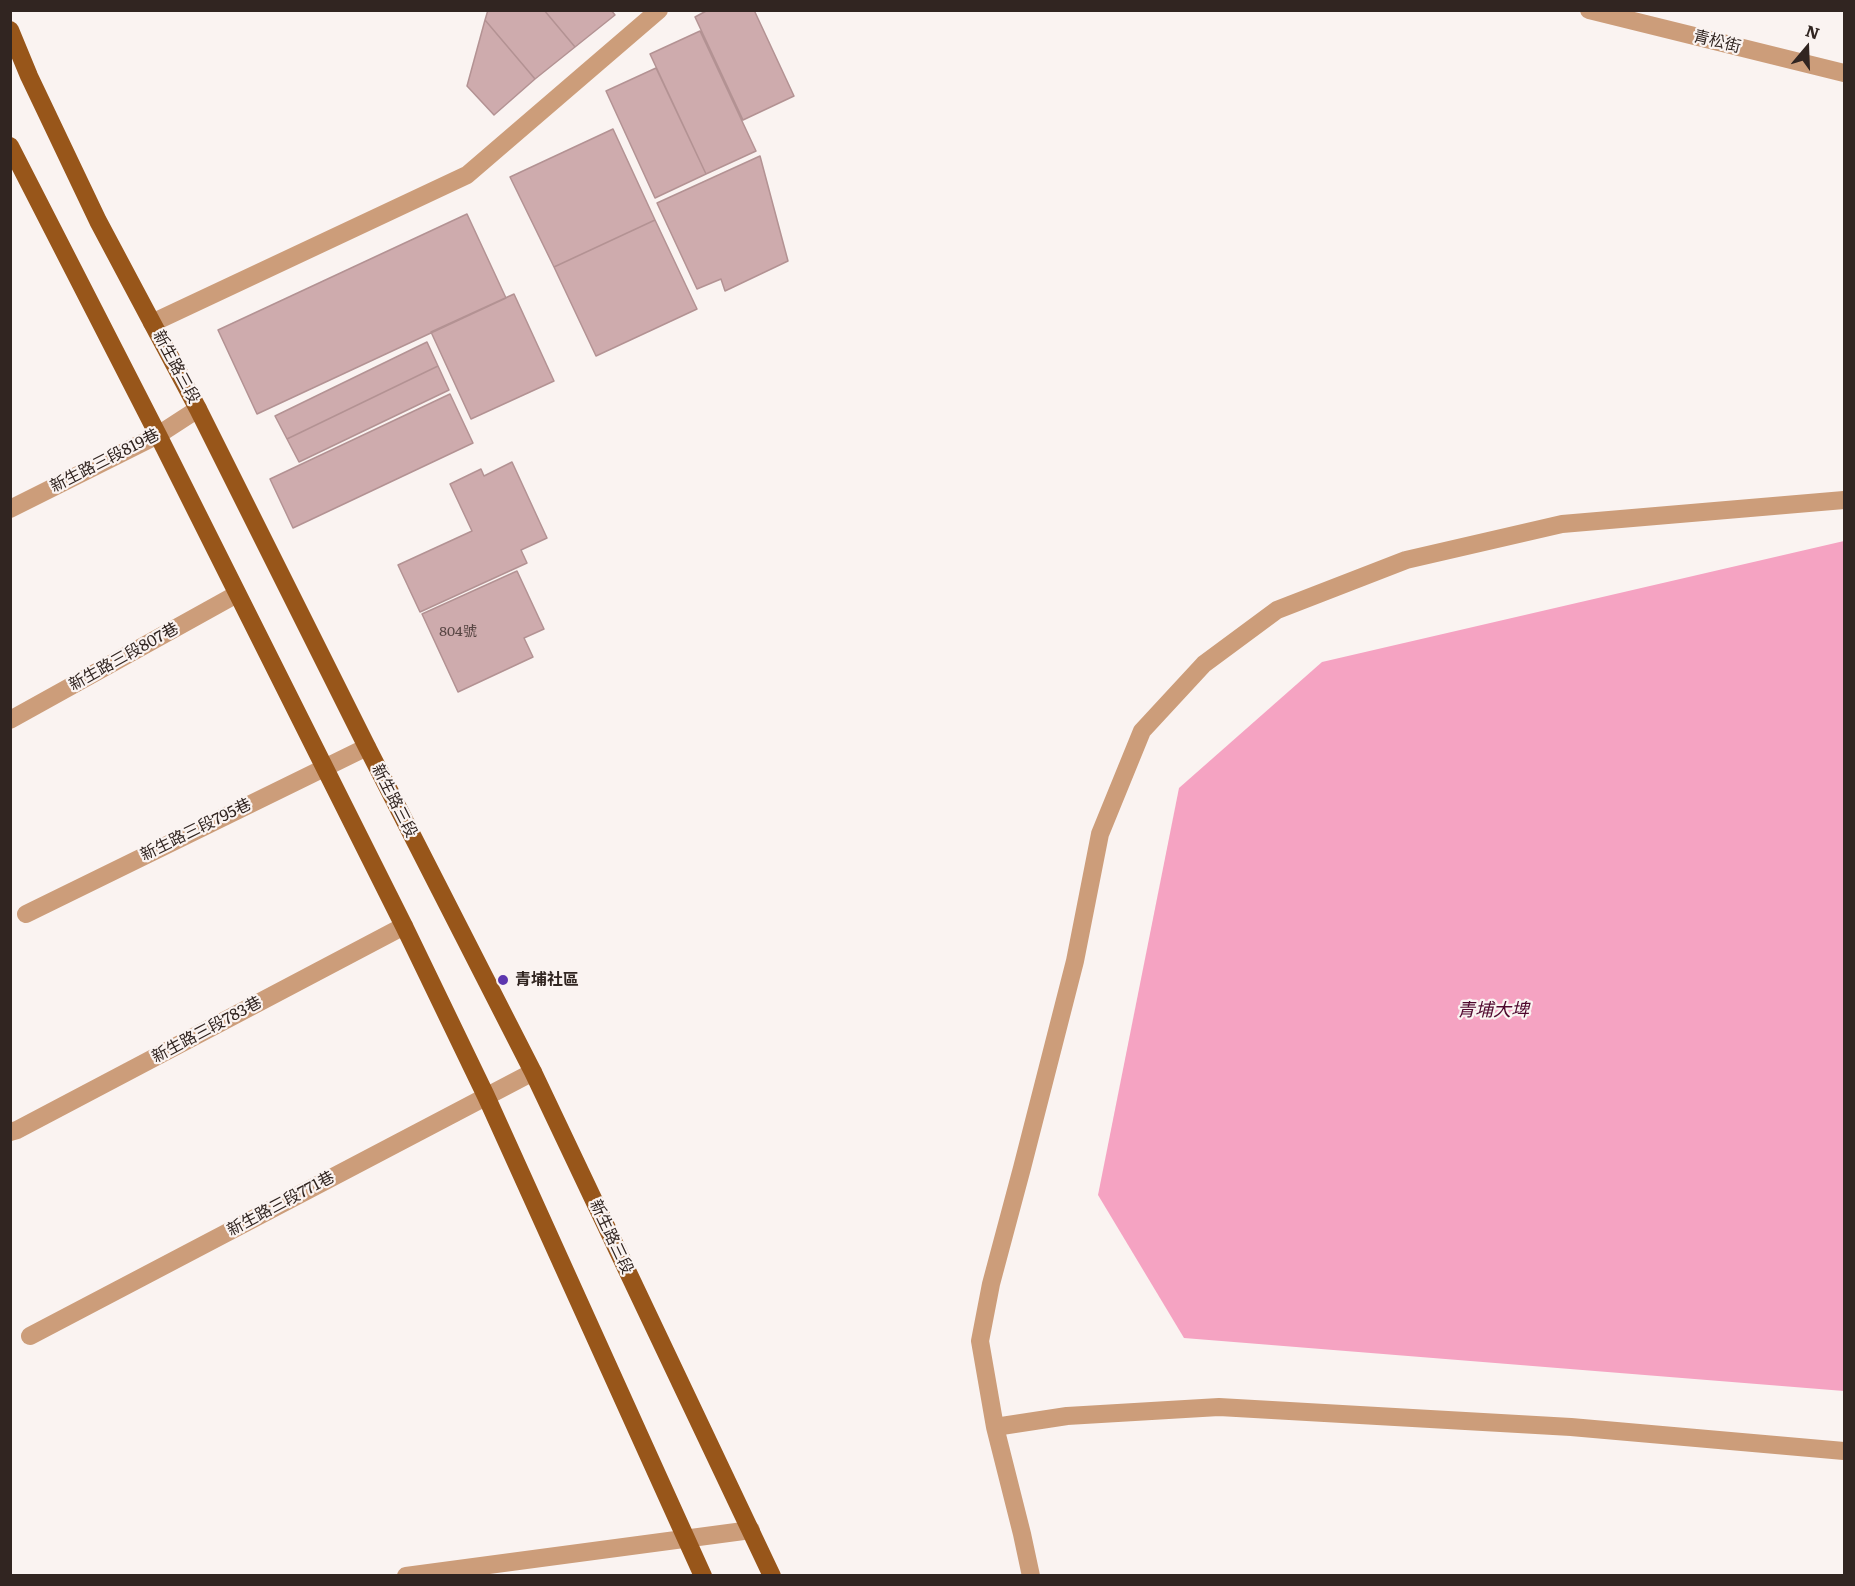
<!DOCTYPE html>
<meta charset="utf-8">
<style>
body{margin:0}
#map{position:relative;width:1855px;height:1586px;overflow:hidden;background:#faf3f1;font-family:Literata,serif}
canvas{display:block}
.frame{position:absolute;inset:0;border:12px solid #312521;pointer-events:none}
.north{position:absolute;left:1777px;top:18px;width:60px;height:60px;-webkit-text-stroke:4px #faf3f1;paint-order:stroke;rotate:19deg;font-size:16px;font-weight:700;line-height:24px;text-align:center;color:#312521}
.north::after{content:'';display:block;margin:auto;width:21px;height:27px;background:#312521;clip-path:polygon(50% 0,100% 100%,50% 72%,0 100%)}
</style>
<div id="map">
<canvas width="1855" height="1586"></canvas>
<div class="frame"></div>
<div class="north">N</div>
</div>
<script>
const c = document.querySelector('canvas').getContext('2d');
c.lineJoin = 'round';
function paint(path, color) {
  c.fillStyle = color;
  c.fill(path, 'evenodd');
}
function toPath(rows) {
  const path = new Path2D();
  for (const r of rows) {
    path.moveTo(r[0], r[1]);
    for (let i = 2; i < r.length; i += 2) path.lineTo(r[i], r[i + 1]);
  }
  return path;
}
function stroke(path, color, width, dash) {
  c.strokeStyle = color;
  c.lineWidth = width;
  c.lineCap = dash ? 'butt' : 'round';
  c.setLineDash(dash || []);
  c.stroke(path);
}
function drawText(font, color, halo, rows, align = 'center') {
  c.font = font + ' Literata,"Noto Sans TC",serif';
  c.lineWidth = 4.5;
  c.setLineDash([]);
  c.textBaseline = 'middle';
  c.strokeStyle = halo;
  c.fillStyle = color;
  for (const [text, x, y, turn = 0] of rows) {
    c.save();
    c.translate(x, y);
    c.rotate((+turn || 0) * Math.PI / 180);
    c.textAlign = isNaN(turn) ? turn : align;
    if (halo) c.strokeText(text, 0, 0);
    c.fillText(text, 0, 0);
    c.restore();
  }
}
paint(toPath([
 [1844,541,1844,1391,1184,1338,1098,1195,1179,788,1322,662]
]), '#f5a3c2');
const building = toPath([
 [488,10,544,10,575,47,535,79,485,20,488,10],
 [544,10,611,10,615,15,575,47,544,10],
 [708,10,754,10,794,96,743,120,695,17,708,10],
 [485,20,535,79,494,115,467,86,485,20],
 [700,31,756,151,706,174,650,54,700,31],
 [656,68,706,174,655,198,606,91,656,68],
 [613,129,655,220,554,267,510,177,613,129],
 [760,156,788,261,725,291,721,279,697,289,657,203,760,156],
 [467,214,506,298,257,414,218,330,467,214],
 [655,220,697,309,596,356,554,267,655,220],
 [514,294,554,381,471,419,431,332,514,294],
 [427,342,438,366,287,439,275,416,427,342],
 [438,366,449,390,299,462,287,439,438,366],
 [450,394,473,443,293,528,270,479,450,394],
 [512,462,547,538,521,550,527,563,420,612,398,565,472,531,450,484,481,469,484,476,512,462],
 [517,571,544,629,524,638,533,657,458,692,422,614,517,571]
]);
paint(building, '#ceabad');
stroke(building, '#b39293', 1.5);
stroke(toPath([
 [1589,10,1844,73],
 [152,323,467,175,659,10],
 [10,509,158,435,198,409],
 [10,720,237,594],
 [26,914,367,747],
 [10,1132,17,1130,404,926],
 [30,1336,533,1072],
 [995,1427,1067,1416,1219,1407,1571,1427,1844,1451],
 [406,1576,751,1530],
 [1031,1576,1022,1534,995,1427,980,1341,991,1284,1022,1168,1075,961,1100,834,1142,731,1204,664,1277,610,1406,560,1562,524,1844,500]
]), '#cc9d7a', 18);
stroke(toPath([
 [10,30,29,76,98,221,198,409,367,747,533,1072,772,1576],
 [10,146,158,435,404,926,486,1096,703,1576]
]), '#98561a', 18);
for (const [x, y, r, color] of [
 [503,980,6,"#5d36ae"]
]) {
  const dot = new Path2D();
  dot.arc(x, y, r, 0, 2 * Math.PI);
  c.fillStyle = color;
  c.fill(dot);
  stroke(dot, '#faf3f1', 2);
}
drawText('14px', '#584644', null, [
 ["804號",458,632]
]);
drawText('16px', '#312521', '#faf3f1', [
 ["青松街",1717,42,14],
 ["新生路三段",176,367,62],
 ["新生路三段819巷",105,461,-27],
 ["新生路三段807巷",124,657,-29],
 ["新生路三段",394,801,63],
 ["新生路三段795巷",196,830,-26],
 ["新生路三段783巷",207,1030,-28],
 ["新生路三段771巷",281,1204,-28],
 ["新生路三段",611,1237,65]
]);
drawText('bold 16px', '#312521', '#faf3f1', [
 ["青埔社區",515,980]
], 'left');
drawText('italic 18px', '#4f072d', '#faf3f1', [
 ["青埔大埤",1493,1011]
]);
</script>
